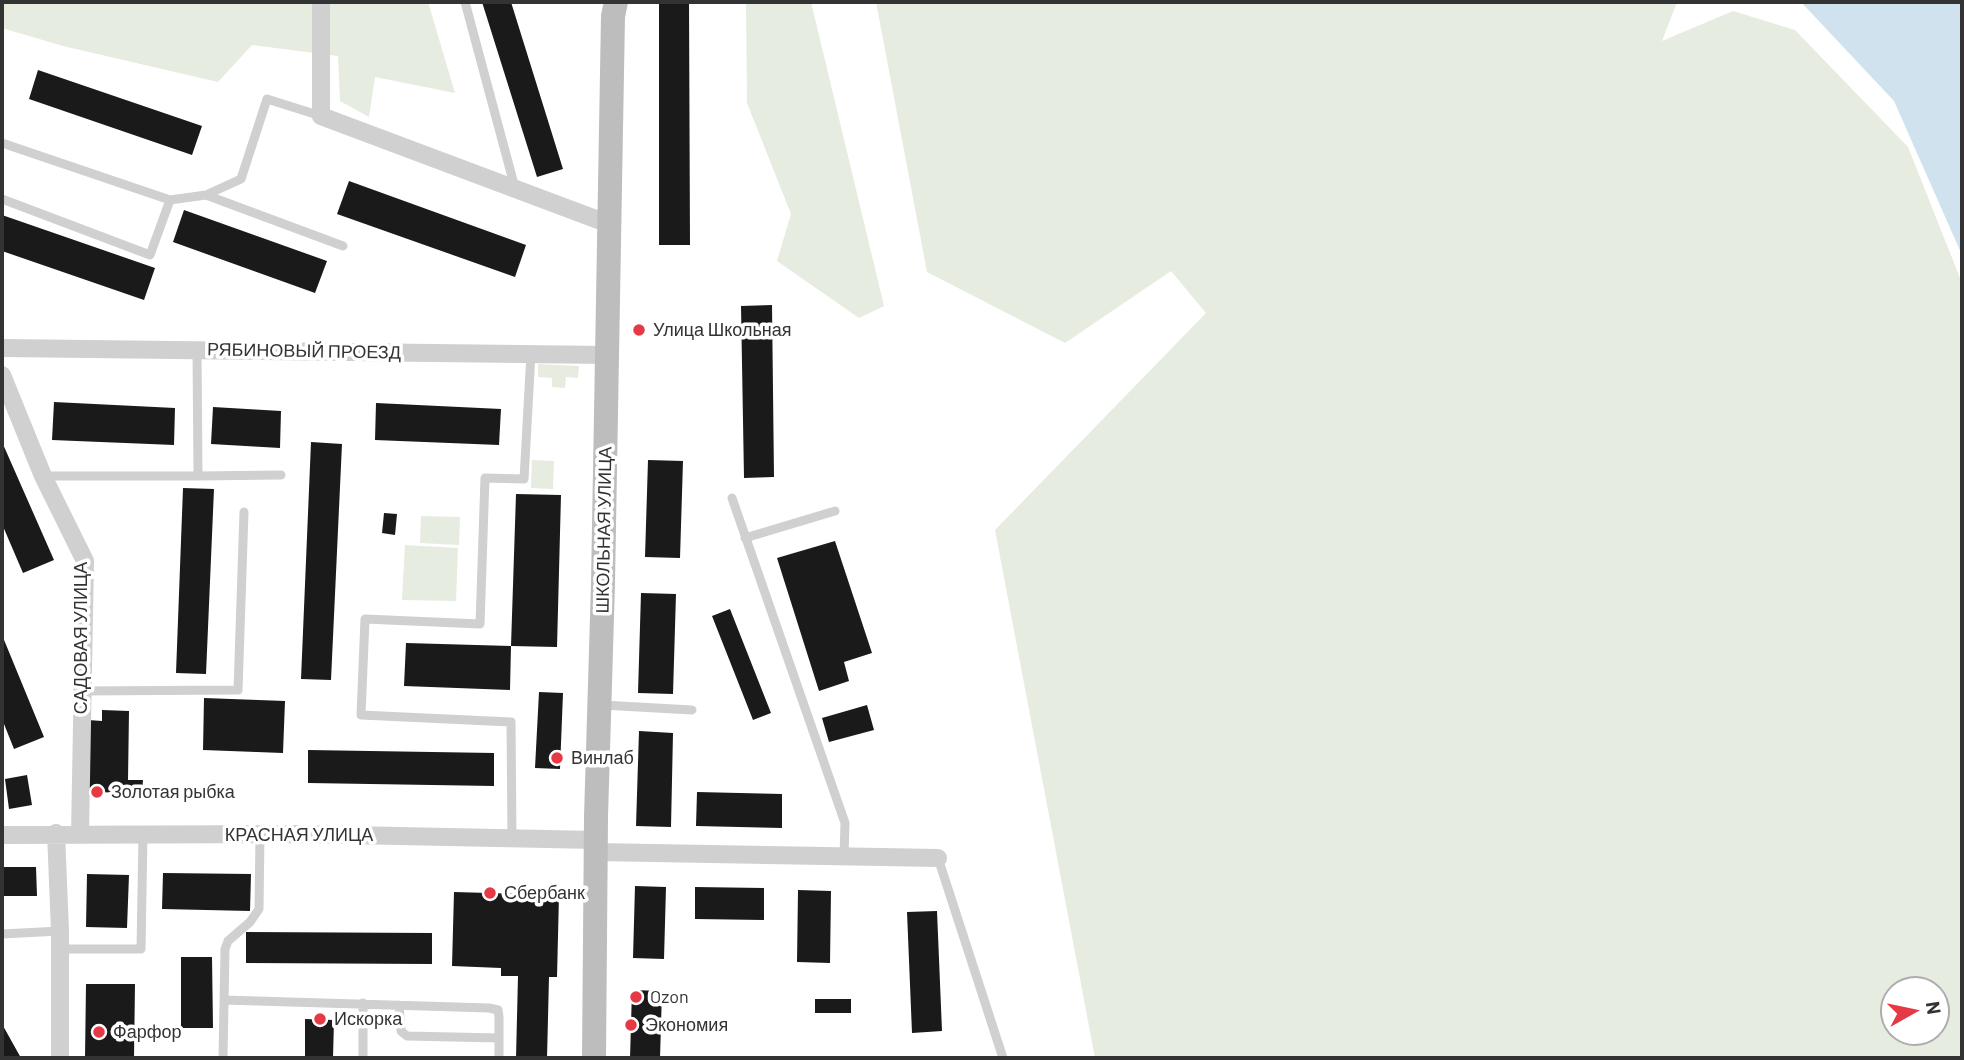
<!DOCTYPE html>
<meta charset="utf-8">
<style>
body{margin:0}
#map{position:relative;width:1964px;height:1060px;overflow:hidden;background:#fff;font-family:Barlow,sans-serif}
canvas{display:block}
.frame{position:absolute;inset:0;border:4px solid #333;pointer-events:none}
.north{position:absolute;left:1880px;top:976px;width:70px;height:70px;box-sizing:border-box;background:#fff;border:2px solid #adadad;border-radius:50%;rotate:81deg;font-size:19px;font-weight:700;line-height:28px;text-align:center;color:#333}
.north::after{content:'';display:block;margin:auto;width:24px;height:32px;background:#e63946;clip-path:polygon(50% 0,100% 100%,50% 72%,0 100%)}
</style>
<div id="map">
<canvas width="1964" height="1060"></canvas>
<div class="frame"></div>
<div class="north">N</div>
</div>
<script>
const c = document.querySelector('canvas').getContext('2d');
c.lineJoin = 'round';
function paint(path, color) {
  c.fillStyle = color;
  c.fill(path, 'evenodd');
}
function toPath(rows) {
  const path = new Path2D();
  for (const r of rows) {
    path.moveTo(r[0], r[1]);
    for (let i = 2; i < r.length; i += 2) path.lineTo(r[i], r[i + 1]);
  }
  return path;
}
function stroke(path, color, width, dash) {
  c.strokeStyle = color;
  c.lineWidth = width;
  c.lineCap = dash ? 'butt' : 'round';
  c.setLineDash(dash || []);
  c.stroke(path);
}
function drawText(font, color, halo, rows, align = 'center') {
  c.font = font + ' Barlow,sans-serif';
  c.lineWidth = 7;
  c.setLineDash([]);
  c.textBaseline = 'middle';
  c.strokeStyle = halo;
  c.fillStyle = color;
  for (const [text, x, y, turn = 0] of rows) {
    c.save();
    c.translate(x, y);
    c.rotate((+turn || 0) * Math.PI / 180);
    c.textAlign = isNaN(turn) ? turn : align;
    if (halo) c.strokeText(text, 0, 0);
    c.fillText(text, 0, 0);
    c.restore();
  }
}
paint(toPath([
 [2,2,428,2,455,93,375,77,369,117,340,101,338,56,252,45,218,82,63,46,2,28],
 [746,2,811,2,884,306,859,318,777,261,791,214,747,103],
 [876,2,1677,2,1662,41,1733,11,1795,30,1908,147,1962,283,1962,1058,1095,1058,995,530,1206,313,1171,271,1065,343,927,272],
 [1936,990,1936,1032,1894,1032,1894,990],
 [538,364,579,366,578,378,566,377,565,388,552,387,552,378,538,377],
 [532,460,554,461,553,489,531,488],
 [421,516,460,517,459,545,420,543],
 [405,545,458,548,456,601,402,600]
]), '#e6ecdf');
paint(toPath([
 [1801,2,1962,2,1962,255,1894,101]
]), '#cfe2ee');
paint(toPath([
 [482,2,511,2,563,169,537,177],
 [659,2,689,2,690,245,659,245],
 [38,70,202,126,192,155,29,99],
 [349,181,526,245,515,277,337,214],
 [184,210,327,261,315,293,173,242],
 [2,215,155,268,144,300,2,251],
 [772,305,774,477,744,478,741,306],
 [54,402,175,408,174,445,52,440],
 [376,403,501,409,499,445,375,440],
 [213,407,281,411,280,448,211,444],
 [2,442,54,560,23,573,2,524],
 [311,442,342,444,331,680,301,679],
 [648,460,683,461,680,558,645,557],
 [183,488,214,489,206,674,176,673],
 [516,494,561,495,557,647,511,646],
 [384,513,397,514,395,535,382,533],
 [835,541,872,653,844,662,849,681,819,691,777,558],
 [641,593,676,594,673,694,638,693],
 [730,609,771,713,753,720,712,616],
 [2,635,44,737,14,749,2,719],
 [406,643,511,646,510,690,404,686],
 [539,692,563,693,560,769,535,768],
 [204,698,285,701,283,753,203,750],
 [867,705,874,730,829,742,822,718],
 [102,710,129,711,128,780,143,780,142,793,87,792,88,720,102,721],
 [639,731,673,733,671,827,636,826],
 [308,750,494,753,494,786,308,783],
 [27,775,32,805,9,809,5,779],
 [697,792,782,794,782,828,696,826],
 [2,867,36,867,37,896,2,896],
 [163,873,251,874,250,911,162,909],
 [87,874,129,875,127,928,86,927],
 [635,886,666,887,664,959,633,958],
 [695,887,764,888,764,920,695,919],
 [798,890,831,891,830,963,797,962],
 [454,892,559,895,557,977,549,977,547,1058,516,1058,518,976,501,976,501,968,452,966],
 [937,911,942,1031,912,1033,907,912],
 [246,932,432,933,432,964,246,963],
 [181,957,212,957,213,1028,181,1028],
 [86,984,135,984,134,1058,85,1058],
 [632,990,662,991,660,1058,630,1058],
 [815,999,851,999,851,1013,815,1013],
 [305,1019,334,1020,333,1058,305,1058],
 [2,1024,21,1058,2,1058]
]), '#1a1a1a');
stroke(toPath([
 [465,2,515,188],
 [2,143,170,200,206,195,241,179,267,99,321,116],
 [206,195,343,246],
 [2,199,150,255,170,200],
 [43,476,198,476,197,350],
 [198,476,281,475],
 [732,498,845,823,844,856],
 [745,538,835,511],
 [82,691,238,690,244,512],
 [602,705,692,710],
 [512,837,511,722,361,715,365,619,480,624,485,478,524,479,531,353],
 [938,858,1003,1058],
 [2,934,60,931],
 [60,949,141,949,143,834],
 [224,1000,489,1008,498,1010,499,1017,499,1058],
 [363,1003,363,1058],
 [399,1005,401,1031,407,1036,499,1038],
 [223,1058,225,949,228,941,250,922,259,909,260,834]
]), '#d0d0d0', 9);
stroke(toPath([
 [321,2,321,116,609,224],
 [2,348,607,355],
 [2,375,43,476,85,561,80,834],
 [56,833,60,931,60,1058],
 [2,835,300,834,596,840],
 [596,852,938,858]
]), '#d0d0d0', 18);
stroke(toPath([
 [594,1058,596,817,603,583,613,16,616,2]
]), '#bdbdbd', 24);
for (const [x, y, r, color] of [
 [639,330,7,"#e63946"],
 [557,758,7,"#e63946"],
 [97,792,7,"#e63946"],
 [490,893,7,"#e63946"],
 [636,997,7,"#e63946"],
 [320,1019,7,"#e63946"],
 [631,1025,7,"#e63946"],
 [99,1032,7,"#e63946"]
]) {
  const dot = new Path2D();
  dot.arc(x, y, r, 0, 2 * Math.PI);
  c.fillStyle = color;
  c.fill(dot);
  stroke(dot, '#fff', 2.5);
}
drawText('18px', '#333', '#fff', [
 ["Улица Школьная",653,330],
 ["Винлаб",571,758],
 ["Золотая рыбка",111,792],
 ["Сбербанк",504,893],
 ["Ozon",650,997],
 ["Искорка",334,1019],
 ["Экономия",645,1025],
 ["Фарфор",113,1032]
], 'left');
drawText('18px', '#333', '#fff', [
 ["РЯБИНОВЫЙ ПРОЕЗД",304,351,1],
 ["ШКОЛЬНАЯ УЛИЦА",604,530,-89],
 ["САДОВАЯ УЛИЦА",81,638,-90],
 ["КРАСНАЯ УЛИЦА",299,835]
]);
</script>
